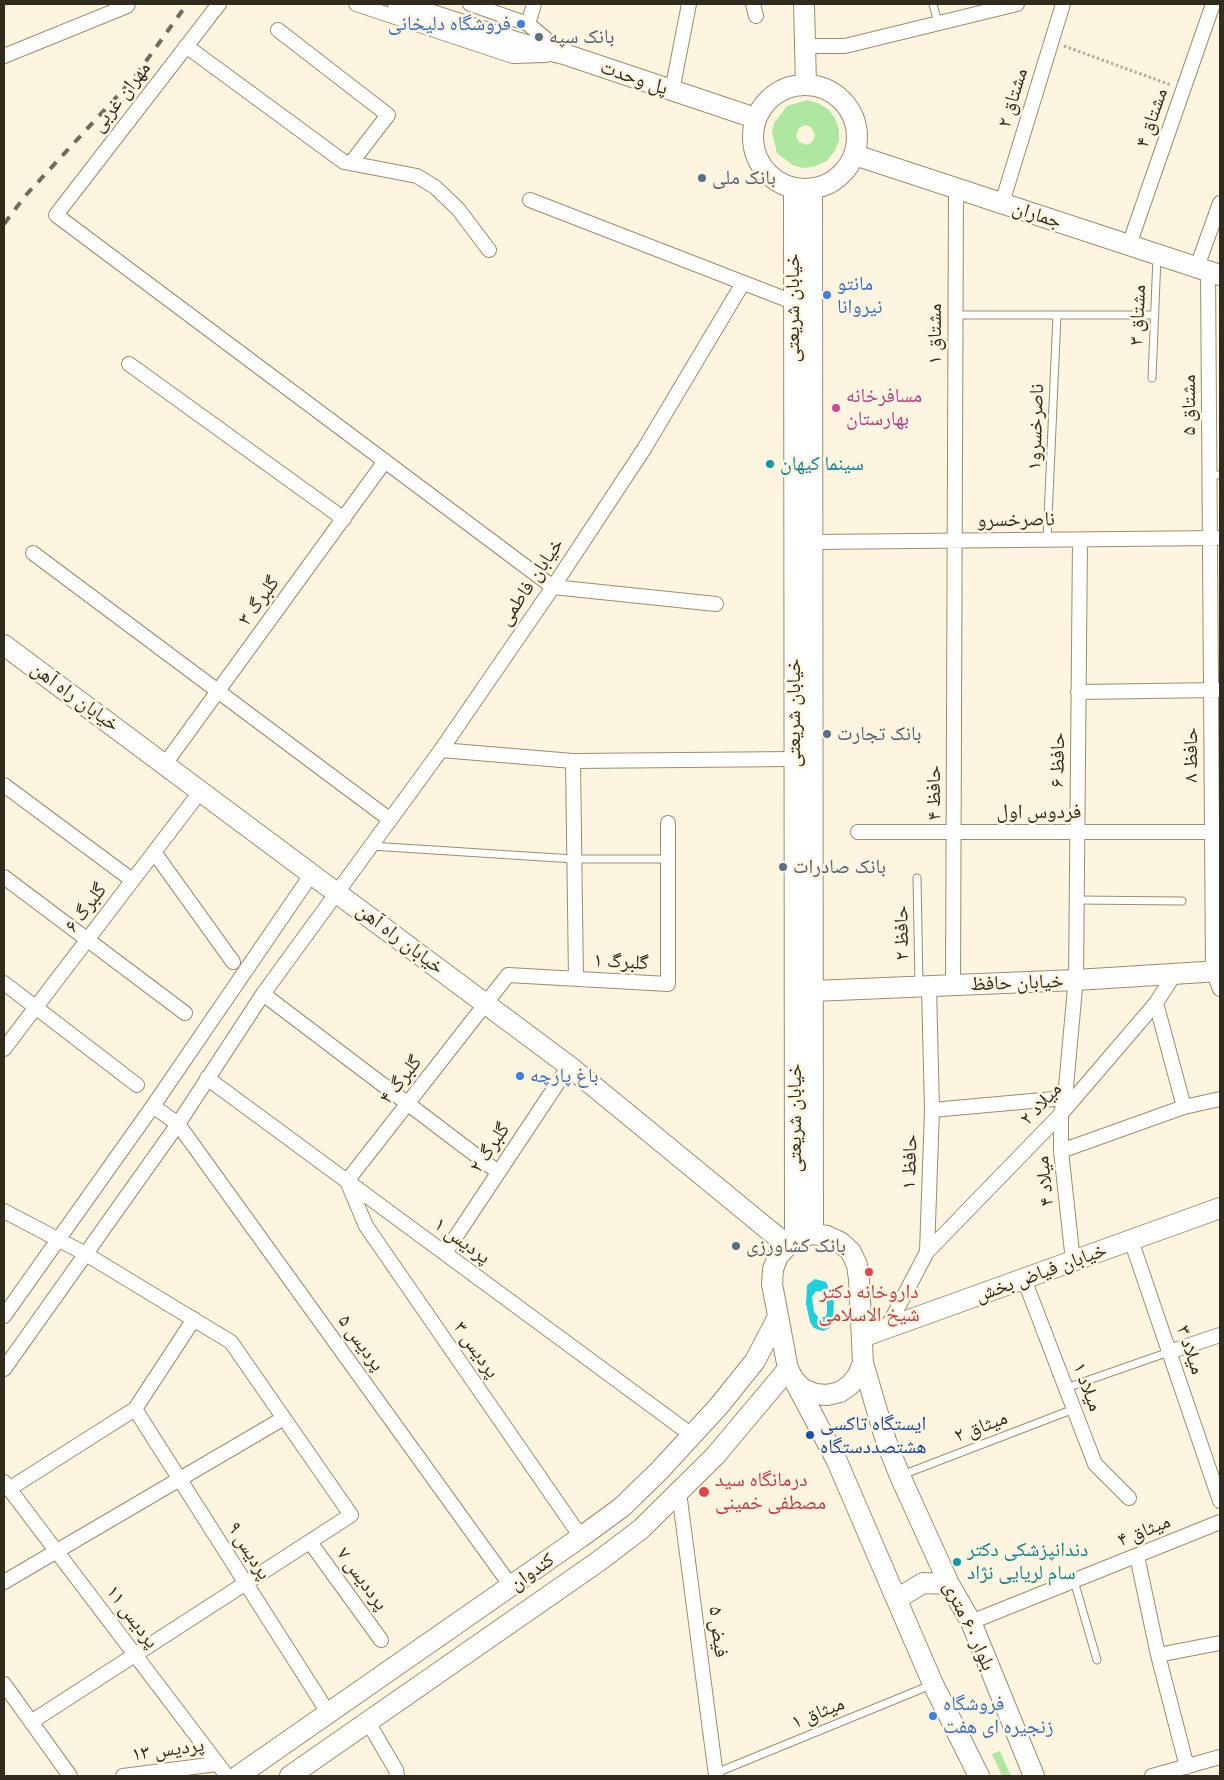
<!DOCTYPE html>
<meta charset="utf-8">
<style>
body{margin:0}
#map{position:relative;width:1224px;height:1780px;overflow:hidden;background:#fef5e0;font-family:"Zilla Slab",serif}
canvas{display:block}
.frame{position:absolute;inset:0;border:5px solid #312b1e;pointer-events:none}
</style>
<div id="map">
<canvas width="1224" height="1780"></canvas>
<div class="frame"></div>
</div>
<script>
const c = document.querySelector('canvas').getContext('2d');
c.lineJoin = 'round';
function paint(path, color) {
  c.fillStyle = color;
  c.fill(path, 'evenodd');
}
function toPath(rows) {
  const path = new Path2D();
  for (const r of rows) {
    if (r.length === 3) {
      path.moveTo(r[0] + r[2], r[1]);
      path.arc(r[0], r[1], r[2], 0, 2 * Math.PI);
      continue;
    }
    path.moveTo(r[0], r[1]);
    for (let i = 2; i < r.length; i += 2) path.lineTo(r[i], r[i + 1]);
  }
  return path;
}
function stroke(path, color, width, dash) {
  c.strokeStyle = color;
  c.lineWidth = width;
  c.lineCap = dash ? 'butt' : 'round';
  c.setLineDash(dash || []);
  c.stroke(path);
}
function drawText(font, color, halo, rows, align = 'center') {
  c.font = font + ' "Zilla Slab","Noto Naskh Arabic",serif';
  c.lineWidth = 5;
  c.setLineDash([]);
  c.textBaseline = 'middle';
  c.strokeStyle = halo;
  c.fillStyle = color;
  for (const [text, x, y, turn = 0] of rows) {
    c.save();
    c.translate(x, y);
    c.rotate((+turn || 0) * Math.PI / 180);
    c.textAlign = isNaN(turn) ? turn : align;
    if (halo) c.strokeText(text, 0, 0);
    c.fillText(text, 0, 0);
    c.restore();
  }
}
paint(toPath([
 [807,100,818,103,828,109,835,118,839,130,839,141,834,152,827,161,816,166,805,168,794,166,777,153,772,133,774,123,787,106],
 [805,125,811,127,815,135,813,141,808,145,799,142,796,136,799,128],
 [1000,1751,1011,1776,1002,1776,992,1754]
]), '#ade7a0');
paint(toPath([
 [815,1279,826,1282,834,1301,833,1323,830,1328,823,1331,814,1328,810,1322,806,1304,807,1285],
 [816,1291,823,1292,827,1304,827,1314,825,1317,819,1318,814,1312,812,1297]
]), '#20cfdc');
const lane = toPath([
 [933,4,938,23],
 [956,315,1155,315],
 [1152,378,1157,257],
 [1209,475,1220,475],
 [1047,540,1057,315],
 [371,846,574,859,668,859],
 [917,878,919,985],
 [1076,900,1182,901],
 [1066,1388,1169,1352],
 [902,1475,1074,1409],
 [1074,1581,1097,1660],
 [716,1773,931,1685]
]);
const street = toPath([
 [219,4,56,215,553,587,716,604],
 [356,4,513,56,546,55],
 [470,4,528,24,559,50],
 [753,4,756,16],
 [528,24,534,4],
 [278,30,388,115,351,163],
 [186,46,344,162,417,176,435,187,458,209,489,250],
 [805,46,845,46,1017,4],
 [4,56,127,6,128,4],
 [672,91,689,4],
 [530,200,793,302],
 [1002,203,1063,4],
 [1129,245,1213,4],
 [1197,267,1220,203],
 [1208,271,1213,971,1220,989],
 [129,364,344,519],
 [812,542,1220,538],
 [33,553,389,819],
 [1078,692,1220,690],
 [441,750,573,761,794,759],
 [573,761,576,979],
 [165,764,385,461],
 [4,785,132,880],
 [858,832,1220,832],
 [154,852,233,962],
 [4,877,185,1013],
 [1076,980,1080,540],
 [4,983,137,1085],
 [953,985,956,188],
 [263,994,498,1172],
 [1156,1003,1184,1107],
 [4,1049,200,792],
 [207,1078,693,1436],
 [153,1106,178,1124,511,1586],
 [932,1110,1065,1098],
 [1061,1151,1184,1107,1220,1099],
 [4,1211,84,1253,231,1342,351,1515,31,1722],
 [1131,1240,1220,1501],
 [927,1252,1061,1114,1156,1003,1174,975],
 [445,1253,569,1066],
 [1073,1261,1061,1151,1061,1114,1065,1098,1075,988],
 [1024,1279,1095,1464,1129,1498],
 [4,1316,153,1106,311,875],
 [887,1328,927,1252,932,1110,929,987],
 [1169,1352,1220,1335],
 [4,1369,178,1124,263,994,441,750,553,587,644,449,743,283],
 [135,1409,329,1714],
 [4,1482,227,1776],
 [9,1489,135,1409,194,1319],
 [679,1492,716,1776],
 [581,1537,366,1226,347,1181,508,975,668,984,668,823],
 [310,1542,381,1640],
 [1137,1556,1158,1655,1187,1767],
 [4,1582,284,1418],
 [971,1622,1220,1522],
 [1158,1655,1220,1643],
 [4,1684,70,1776],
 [368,1722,396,1770,397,1776],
 [123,1776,217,1764],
 [1152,1776,1220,1757]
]);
const secondary = toPath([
 [398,4,519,43,564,54,755,118],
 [804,4,806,84],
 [805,137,52],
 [855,155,1220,275],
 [794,188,795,1238],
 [812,189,813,1234],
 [4,645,569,1066,787,1245],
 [813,991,1076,980,1220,971],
 [813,1234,827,1236,840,1242,851,1252,857,1265,859,1279,863,1363,858,1375,850,1385,840,1392,827,1395,815,1394,803,1389,794,1380,788,1369,772,1284,773,1269,778,1256,795,1238,813,1234],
 [862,1337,1220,1208],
 [863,1363,886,1441,900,1476,949,1584,971,1622,1034,1776],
 [794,1380,836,1459,933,1684,979,1776],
 [897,1599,923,1583,949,1584],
 [238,1776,581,1537,622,1507,659,1471,718,1407,755,1361,778,1317],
 [290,1776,599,1561,641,1529,715,1456,788,1369]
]);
stroke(lane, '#9b8d6d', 9);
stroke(street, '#9b8d6d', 16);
stroke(secondary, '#9b8d6d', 22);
stroke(toPath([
 [1064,46,1171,85]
]), '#b5ad9b', 3, [2.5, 2.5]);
stroke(lane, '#fff', 7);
stroke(street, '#fff', 14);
stroke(secondary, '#fff', 20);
stroke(toPath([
 [4,224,26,195,134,78,187,4]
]), '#726b5b', 4, [9, 9]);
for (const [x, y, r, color] of [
 [521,24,5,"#3f7fe0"],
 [539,37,5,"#5c6f8a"],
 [702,178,5,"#5c6f8a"],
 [827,295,5,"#3f7fe0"],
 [836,408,5,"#d1479c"],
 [770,464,5,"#0f9aa8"],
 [827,734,5,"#5c6f8a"],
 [783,867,5,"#5c6f8a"],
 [520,1076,5,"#3f7fe0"],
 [736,1246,5,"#5c6f8a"],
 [869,1272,5,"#e0444e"],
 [810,1435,5,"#1a4fb4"],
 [704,1492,6,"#e0444e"],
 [957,1562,5,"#0f9aa8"],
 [933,1716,5,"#3f7fe0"]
]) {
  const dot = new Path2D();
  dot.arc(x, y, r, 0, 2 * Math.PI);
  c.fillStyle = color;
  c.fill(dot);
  stroke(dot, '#fef5e0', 2);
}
drawText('20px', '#366cbe', '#fef5e0', [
 ["فروشگاه دلیخانی",511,24,"right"],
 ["مانتو",837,284],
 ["نیروانا",837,307],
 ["باغ پارچه",530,1076],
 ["فروشگاه",943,1704],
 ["زنجیره ای هفت",943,1727]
], 'left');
drawText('20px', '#4e5e75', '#fef5e0', [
 ["بانک سپه",549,37],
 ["بانک ملی",712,178],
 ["بانک تجارت",837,734],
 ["بانک صادرات",793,867],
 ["بانک کشاورزی",746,1246]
], 'left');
drawText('20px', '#312b1e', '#fef5e0', [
 ["پل وحدت",634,78,19],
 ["مهران غربی",121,97,-52],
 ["مشتاق ۲",1013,98,-73],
 ["مشتاق ۴",1152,118,-71],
 ["جماران",1037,215,18],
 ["خیابان شریعتی",793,308,-90],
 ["مشتاق ۳",1138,315,-87],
 ["مشتاق ۱",935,334,-90],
 ["مشتاق ۵",1189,405,-90],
 ["ناصرخسرو۱",1036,427,-88],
 ["ناصرخسرو",1016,520,-1],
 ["خیابان فاطمی",531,582,-56],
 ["گلبرگ ۳",259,601,-54],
 ["خیابان راه آهن",75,697,36],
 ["خیابان شریعتی",794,713,-90],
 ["حافظ ۸",1191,755,-90],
 ["حافظ ۶",1058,760,-89],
 ["حافظ ۴",934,793,-90],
 ["فردوس اول",1039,812],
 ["گلبرگ ۶",86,908,-53],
 ["حافظ ۲",902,933,-91],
 ["خیابان راه آهن",400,939,37],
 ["گلبرگ ۱",621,962,3],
 ["خیابان حافظ",1017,983,-2],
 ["گلبرگ ۴",401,1080,-52],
 ["میلاد ۲",1041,1104,-47],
 ["خیابان شریعتی",795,1118,-90],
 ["گلبرگ ۲",490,1148,-56],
 ["حافظ ۱",910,1162,-88],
 ["میلاد ۴",1045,1181,-96],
 ["پردیس ۱",462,1241,36],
 ["خیابان فیاض بخش",1041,1273,-20],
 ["پردیس ۵",361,1343,54],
 ["پردیس ۳",476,1350,55],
 ["میلاد ۳",1190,1350,71],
 ["میلاد ۱",1087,1387,69],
 ["میثاق ۲",981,1427,-21],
 ["میثاق ۴",1144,1531,-22],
 ["پردیس ۹",249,1551,58],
 ["کندوان",532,1572,-35],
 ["پرددیس ۷",362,1579,54],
 ["پردیس ۱۱",132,1617,53],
 ["بلوار ۶۰ متری",969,1626,65],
 ["فیض ۵",718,1632,83],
 ["میثاق ۱",818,1713,-22],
 ["پردیس ۱۳",168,1750,-8]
]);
drawText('20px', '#b23c85', '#fef5e0', [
 ["مسافرخانه",846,396],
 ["بهارستان",846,419]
], 'left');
drawText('20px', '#0d838f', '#fef5e0', [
 ["سینما کیهان",780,464],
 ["دندانپزشکی دکتر",967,1550],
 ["سام لریایی نژاد",967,1573]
], 'left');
drawText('20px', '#be3a42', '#fef5e0', [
 ["داروخانه دکتر",869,1292],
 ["شیخ الاسلامی",869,1315],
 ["درمانگاه سید",715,1480,"left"],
 ["مصطفی خمینی",715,1503,"left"]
]);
drawText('20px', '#164399', '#fef5e0', [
 ["ایستگاه تاکسی",820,1424],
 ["هشتصددستگاه",820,1447]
], 'left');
</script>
